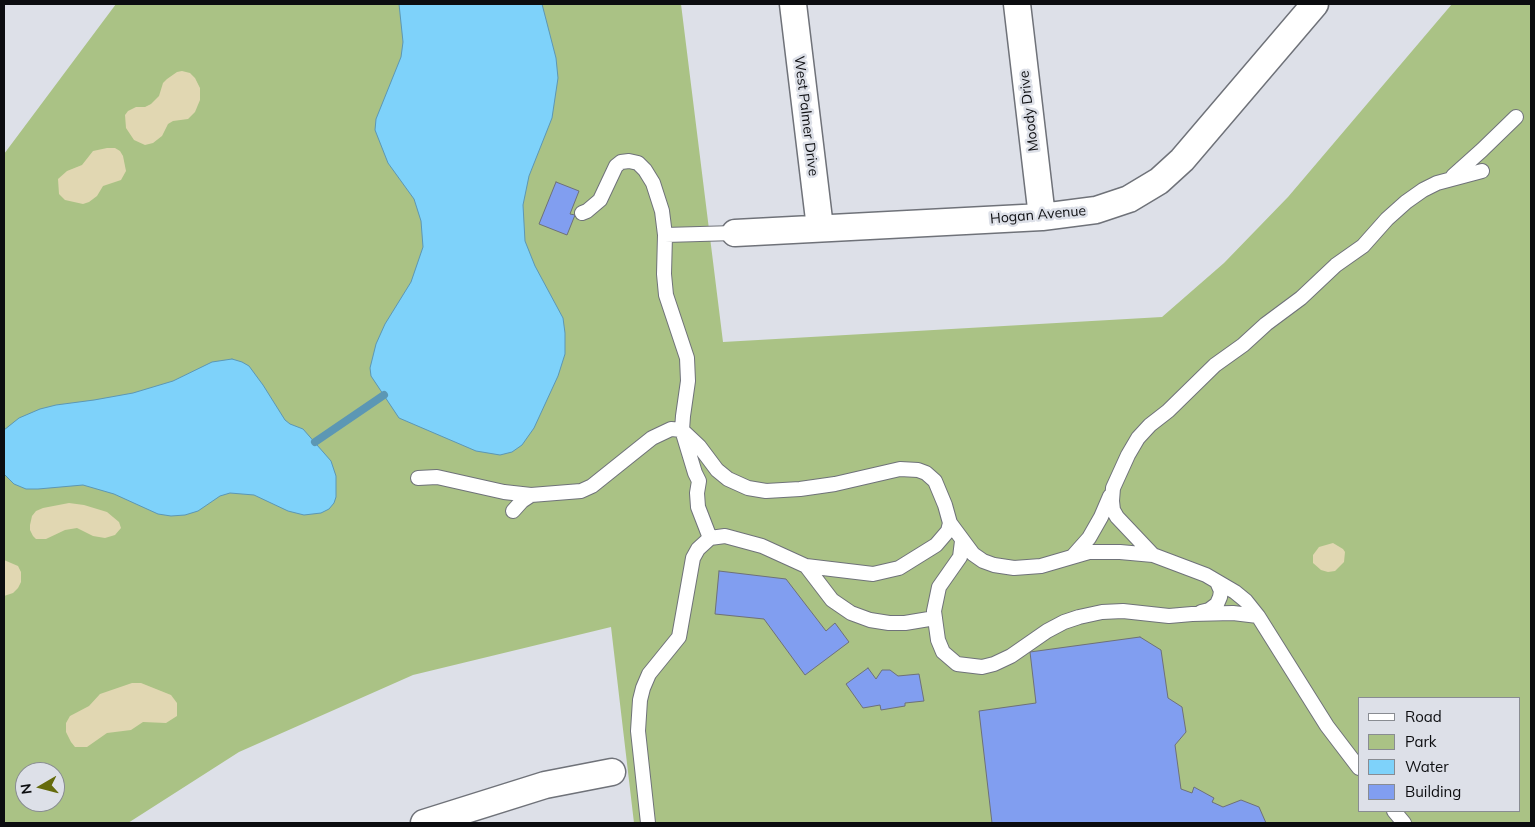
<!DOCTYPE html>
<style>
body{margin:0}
#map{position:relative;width:1535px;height:827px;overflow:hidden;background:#dde0e8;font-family:Mulish,sans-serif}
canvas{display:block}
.frame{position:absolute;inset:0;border:5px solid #0c0d10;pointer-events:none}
.legend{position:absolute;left:1358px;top:697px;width:162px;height:115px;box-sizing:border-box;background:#dde0e8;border:1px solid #898c92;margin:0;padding:6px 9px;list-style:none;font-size:15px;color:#0c0d10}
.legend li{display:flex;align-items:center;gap:10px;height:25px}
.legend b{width:25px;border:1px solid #898c92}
.north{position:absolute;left:15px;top:762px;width:50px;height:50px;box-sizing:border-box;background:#dde0e8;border:1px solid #898c92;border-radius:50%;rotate:262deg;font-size:14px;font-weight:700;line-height:20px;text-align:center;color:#0c0d10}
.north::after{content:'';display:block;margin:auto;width:18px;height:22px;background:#656b0d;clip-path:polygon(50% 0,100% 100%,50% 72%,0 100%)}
</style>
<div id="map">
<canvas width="1535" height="827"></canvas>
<div class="frame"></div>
<ul class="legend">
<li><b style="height:6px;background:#fff"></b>Road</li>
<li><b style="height:14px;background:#aac285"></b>Park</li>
<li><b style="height:14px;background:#7ed2fa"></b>Water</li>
<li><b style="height:14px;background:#819ef0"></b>Building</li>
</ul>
<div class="north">N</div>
</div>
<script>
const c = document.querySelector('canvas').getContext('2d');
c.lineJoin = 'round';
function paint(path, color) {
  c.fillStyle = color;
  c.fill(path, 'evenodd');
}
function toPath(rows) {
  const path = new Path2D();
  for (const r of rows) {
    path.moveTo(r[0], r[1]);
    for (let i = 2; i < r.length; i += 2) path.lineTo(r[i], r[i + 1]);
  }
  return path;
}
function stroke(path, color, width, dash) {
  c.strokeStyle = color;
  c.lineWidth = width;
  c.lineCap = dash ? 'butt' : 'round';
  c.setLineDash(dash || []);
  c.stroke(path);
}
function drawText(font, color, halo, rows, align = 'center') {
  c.font = font + ' Mulish,sans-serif';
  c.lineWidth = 5;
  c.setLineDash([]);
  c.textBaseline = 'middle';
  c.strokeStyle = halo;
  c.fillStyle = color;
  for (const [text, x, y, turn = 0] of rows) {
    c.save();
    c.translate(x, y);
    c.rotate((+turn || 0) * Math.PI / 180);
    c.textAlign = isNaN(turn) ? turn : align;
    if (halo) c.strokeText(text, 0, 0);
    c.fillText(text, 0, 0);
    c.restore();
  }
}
paint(toPath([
 [116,4,681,4,723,342,1162,317,1224,263,1288,197,1452,4,1531,4,1531,823,634,823,611,627,413,675,239,752,128,823,4,823,4,154],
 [1359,698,1519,698,1519,811,1359,811],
 [25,772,55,772,55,802,25,802]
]), '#aac285');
paint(toPath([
 [182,71,190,73,195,78,200,88,200,100,195,112,188,119,173,121,168,124,162,136,153,143,145,145,134,140,126,128,125,115,128,111,136,107,145,107,151,104,159,96,163,83,167,79,177,72],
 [107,148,115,148,120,151,123,156,126,171,121,180,103,186,97,196,89,202,83,204,65,200,59,194,58,179,67,171,82,165,93,151],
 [69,503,84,505,107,512,119,522,121,528,115,535,105,538,93,536,77,528,65,530,46,539,36,539,33,536,30,530,30,525,32,516,36,511,43,508],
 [1333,543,1343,549,1345,552,1344,562,1335,571,1328,572,1321,570,1313,563,1313,555,1319,547],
 [4,560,18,566,21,572,21,582,18,588,13,593,4,596],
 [132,683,141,683,171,695,177,703,177,716,166,723,143,722,131,730,107,733,87,747,75,747,71,742,66,732,66,723,70,716,89,706,100,694]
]), '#e1d7b2');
const water = toPath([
 [399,4,542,4,556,58,558,78,552,118,529,176,523,205,525,241,535,266,563,318,565,333,565,354,558,376,534,428,522,445,512,452,500,455,476,451,399,418,371,376,370,368,376,344,385,324,411,282,423,247,421,221,414,199,388,163,375,130,376,119,401,57,403,42,399,4],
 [232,359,242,362,249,366,263,385,285,420,290,424,303,429,331,461,336,476,336,497,334,503,329,509,321,513,304,515,288,511,254,495,230,493,220,496,198,511,185,515,171,516,158,514,114,494,83,485,38,489,26,489,14,484,4,474,4,430,19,418,40,409,56,405,94,400,133,393,173,381,212,362,232,359]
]);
paint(water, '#7ed2fa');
stroke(water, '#5c97b4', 1);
stroke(toPath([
 [315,442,384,395]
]), '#5c97b4', 8);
const building = toPath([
 [556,182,579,191,570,214,575,215,567,235,539,224,556,182],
 [719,571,786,579,826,631,835,623,849,642,805,675,764,619,715,614,719,571],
 [1140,637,1161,650,1168,698,1182,707,1186,732,1175,745,1181,789,1192,793,1194,787,1214,798,1212,802,1223,807,1241,800,1259,807,1266,823,992,823,979,711,1036,703,1030,652,1140,637],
 [868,668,876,679,882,670,890,670,898,676,919,674,924,701,905,703,905,706,881,710,880,705,863,708,846,684,868,668]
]);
paint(building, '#819ef0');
stroke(building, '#6e7178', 1);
const service = toPath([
 [1453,176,1482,150,1516,117],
 [582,213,587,211,600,200,616,166,621,162,629,161,638,163,645,170,653,183,662,211,665,235,664,274,666,295,687,358,688,381,683,416,682,430,695,473,699,481,697,493,698,507,710,538],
 [665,235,735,233],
 [418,478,437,477,504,492,531,495,581,491,592,486,652,438,671,429,682,430,699,446,717,470,728,479,748,488,766,491,800,489,835,484,900,469,918,470,926,473,935,481,945,505,950,523,948,531,936,545,899,568,873,574,806,566,762,546,725,536,710,538,698,549,693,558,679,637,649,674,643,688,640,700,638,731,648,823],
 [513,511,522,501,531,495],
 [950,523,973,554,983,561,994,565,1014,568,1041,566,1089,552,1120,552,1153,555,1206,575,1235,592,1246,601,1258,616,1327,726,1359,768],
 [962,541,960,557,939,587,934,611,938,640,943,652,957,664,982,667,994,664,1011,656,1047,631,1064,622,1079,617,1102,612,1123,611,1169,616,1192,614,1233,613,1258,616],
 [1153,555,1117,517,1113,510,1112,501,1113,488,1128,455,1138,438,1150,425,1168,411,1215,365,1243,345,1266,324,1301,298,1336,265,1363,246,1387,219,1406,202,1423,190,1437,183,1482,171],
 [1073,556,1089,538,1101,517,1110,496],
 [806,566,832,600,851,613,870,620,889,623,905,623,935,618],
 [1201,612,1209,610,1217,604,1220,597,1221,591,1217,582],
 [1394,811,1404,823]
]);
const minor = toPath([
 [793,4,820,228],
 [1017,4,1042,217],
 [735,233,1042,217,1096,210,1129,199,1159,181,1182,160,1315,4],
 [424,823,545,785,612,772]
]);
stroke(service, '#6f7279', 16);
stroke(minor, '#6f7279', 29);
stroke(service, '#fff', 14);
stroke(minor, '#fff', 26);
drawText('14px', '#0c0d10', '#dde0e8', [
 ["Moody Drive",1029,111,-97],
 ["West Palmer Drive",806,116,83],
 ["Hogan Avenue",1038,215,-5]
]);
</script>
